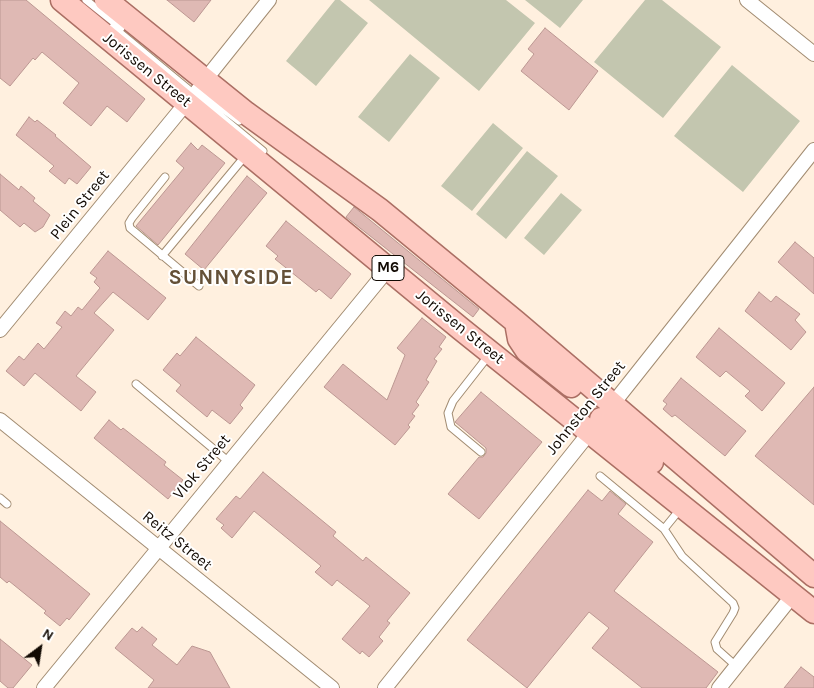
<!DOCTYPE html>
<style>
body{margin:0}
#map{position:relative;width:814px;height:688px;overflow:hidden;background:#fff0df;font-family:Karla,sans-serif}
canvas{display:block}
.north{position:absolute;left:15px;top:623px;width:50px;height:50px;-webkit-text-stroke:4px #fff;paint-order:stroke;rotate:31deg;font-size:14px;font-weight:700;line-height:20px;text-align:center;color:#120a03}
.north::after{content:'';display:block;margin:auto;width:18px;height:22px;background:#120a03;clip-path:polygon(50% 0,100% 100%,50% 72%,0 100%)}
</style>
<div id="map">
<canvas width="814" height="688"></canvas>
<div class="north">N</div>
</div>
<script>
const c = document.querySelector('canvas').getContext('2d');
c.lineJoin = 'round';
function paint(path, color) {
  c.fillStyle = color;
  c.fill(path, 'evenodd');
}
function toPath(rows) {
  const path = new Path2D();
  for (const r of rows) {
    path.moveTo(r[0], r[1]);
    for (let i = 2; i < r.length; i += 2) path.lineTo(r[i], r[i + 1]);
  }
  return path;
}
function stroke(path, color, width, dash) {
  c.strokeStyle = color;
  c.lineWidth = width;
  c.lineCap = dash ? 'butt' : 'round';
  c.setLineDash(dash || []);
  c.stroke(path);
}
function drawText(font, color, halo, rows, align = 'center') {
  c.font = font + ' Karla,sans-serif';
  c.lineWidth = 4;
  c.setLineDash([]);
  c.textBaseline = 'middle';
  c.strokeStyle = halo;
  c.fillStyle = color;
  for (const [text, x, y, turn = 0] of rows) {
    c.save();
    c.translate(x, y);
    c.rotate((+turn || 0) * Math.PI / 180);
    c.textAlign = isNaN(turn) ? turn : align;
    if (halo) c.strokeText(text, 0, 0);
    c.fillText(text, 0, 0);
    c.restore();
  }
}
paint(toPath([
 [335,0,340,0,368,23,316,86,286,61],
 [369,0,506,0,535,23,479,91],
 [525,0,583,0,560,28],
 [645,0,662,0,721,47,663,118,594,62],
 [410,54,440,78,389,142,358,117],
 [732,65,800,121,743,192,674,136],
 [493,123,523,148,472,211,441,186],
 [527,151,558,176,506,239,476,214],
 [561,193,582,210,544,255,524,238]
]), '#c3c6af');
const building = toPath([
 [0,0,26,0,145,99,127,122,107,106,91,126,63,103,79,83,42,52,35,60,33,58,10,86,0,78,0,0],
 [167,0,211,0,194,22,167,0],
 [545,28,598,71,569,110,521,71,534,54,528,49,545,28],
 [29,117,35,122,37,120,56,135,55,136,91,167,77,184,69,178,65,184,49,171,54,166,16,135,29,117],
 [191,143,198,150,202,145,225,163,158,245,136,226,184,168,176,161,191,143],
 [0,174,19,190,21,186,35,198,33,201,50,215,43,227,35,232,24,223,20,227,0,210,0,174],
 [247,176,267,193,204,270,185,254,247,176],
 [354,207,479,309,473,317,346,217,354,207],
 [286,221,351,274,331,299,319,289,316,292,275,259,278,256,266,246,286,221],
 [795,242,814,258,814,294,778,262,795,242],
 [108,251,166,298,148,320,113,292,94,313,114,330,76,376,96,392,81,411,35,373,24,386,6,371,19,356,24,360,38,343,44,349,62,327,56,323,65,311,71,316,78,307,82,310,100,288,94,282,97,278,90,273,108,251],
 [759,292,771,302,776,296,800,314,795,320,806,332,791,350,745,311,759,292],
 [422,318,446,337,439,347,442,349,434,359,437,361,426,380,429,382,416,402,419,405,412,414,415,416,408,425,410,427,395,445,324,387,343,364,387,400,405,355,397,348,422,318],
 [719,328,785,383,762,411,745,396,750,391,726,371,720,377,696,357,719,328],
 [196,337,255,385,240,405,243,408,230,424,212,410,207,417,176,391,181,385,163,370,177,353,180,356,196,337],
 [681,378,746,431,725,456,675,415,672,417,663,409,667,404,663,401,681,378],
 [814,387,814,505,755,456,814,387],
 [481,392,542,442,479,519,448,494,479,457,483,457,486,453,486,448,455,422,481,392],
 [109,420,121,430,123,428,166,462,164,465,183,480,168,499,94,438,109,420],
 [263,472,336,532,333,536,363,561,366,557,410,593,387,621,390,623,379,637,383,641,369,657,362,651,360,654,342,639,370,606,337,580,332,586,315,572,321,566,254,511,232,538,221,528,224,525,216,519,236,496,240,499,263,472],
 [588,490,602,501,610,491,626,504,618,514,653,542,614,591,718,672,706,688,642,688,592,648,609,628,589,612,527,688,467,640,588,490],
 [0,521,90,594,69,620,67,618,60,626,44,613,46,611,9,581,7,583,0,577,0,521],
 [142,627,157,639,152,645,177,665,192,646,210,652,230,688,148,688,154,680,115,648,132,628,137,632,142,627],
 [0,639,32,665,13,688,8,688,0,681,0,639],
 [801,667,814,677,814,688,784,688,801,667]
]);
paint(building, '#dfb9b4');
stroke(building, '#bc9792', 1);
const service = toPath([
 [86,0,121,28],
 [113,27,263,151],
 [195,88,239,121],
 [165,177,132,218,129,223,130,228,199,286],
 [162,256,246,155],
 [136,384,229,462],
 [481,452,451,427,448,413,453,401,489,355],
 [600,476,664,529,682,556,733,603,735,608,733,613,715,642,717,649,736,666],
 [0,498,7,504],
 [664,529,681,508]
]);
const minor = toPath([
 [747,0,814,54],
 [205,80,269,0],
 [0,330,187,102],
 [608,410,814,150],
 [0,420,332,688],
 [44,688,388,269],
 [385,688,594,427],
 [719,688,793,595]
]);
const primary = toPath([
 [62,0,461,329,814,612],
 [106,0,246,113,380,210,516,322,814,576],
 [517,328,519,339,527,351,571,386],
 [601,419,652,462]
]);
stroke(service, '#a28c72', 9);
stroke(minor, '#a28c72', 16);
stroke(primary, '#ab6f64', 25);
stroke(service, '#fff', 7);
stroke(minor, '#fff', 14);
stroke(primary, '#fec9c1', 22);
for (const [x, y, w] of [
 [388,268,32]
]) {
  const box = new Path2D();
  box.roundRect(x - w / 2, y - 12.5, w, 25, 4);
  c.fillStyle = '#fff';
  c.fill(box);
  stroke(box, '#120a03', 1);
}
drawText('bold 15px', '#120a03', null, [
 ["M6",388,268]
]);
drawText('16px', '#120a03', '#fff', [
 ["Jorissen Street",147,70,39],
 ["Plein Street",80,205,-51],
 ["Jorissen Street",460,327,39],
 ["Johnston Street",586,408,-51],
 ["Vlok Street",202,467,-50],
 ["Reitz Street",177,541,39]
]);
c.letterSpacing = '1px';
drawText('bold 21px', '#645037', '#fff', [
 ["SUNNYSIDE",231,278]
]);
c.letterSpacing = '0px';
</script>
